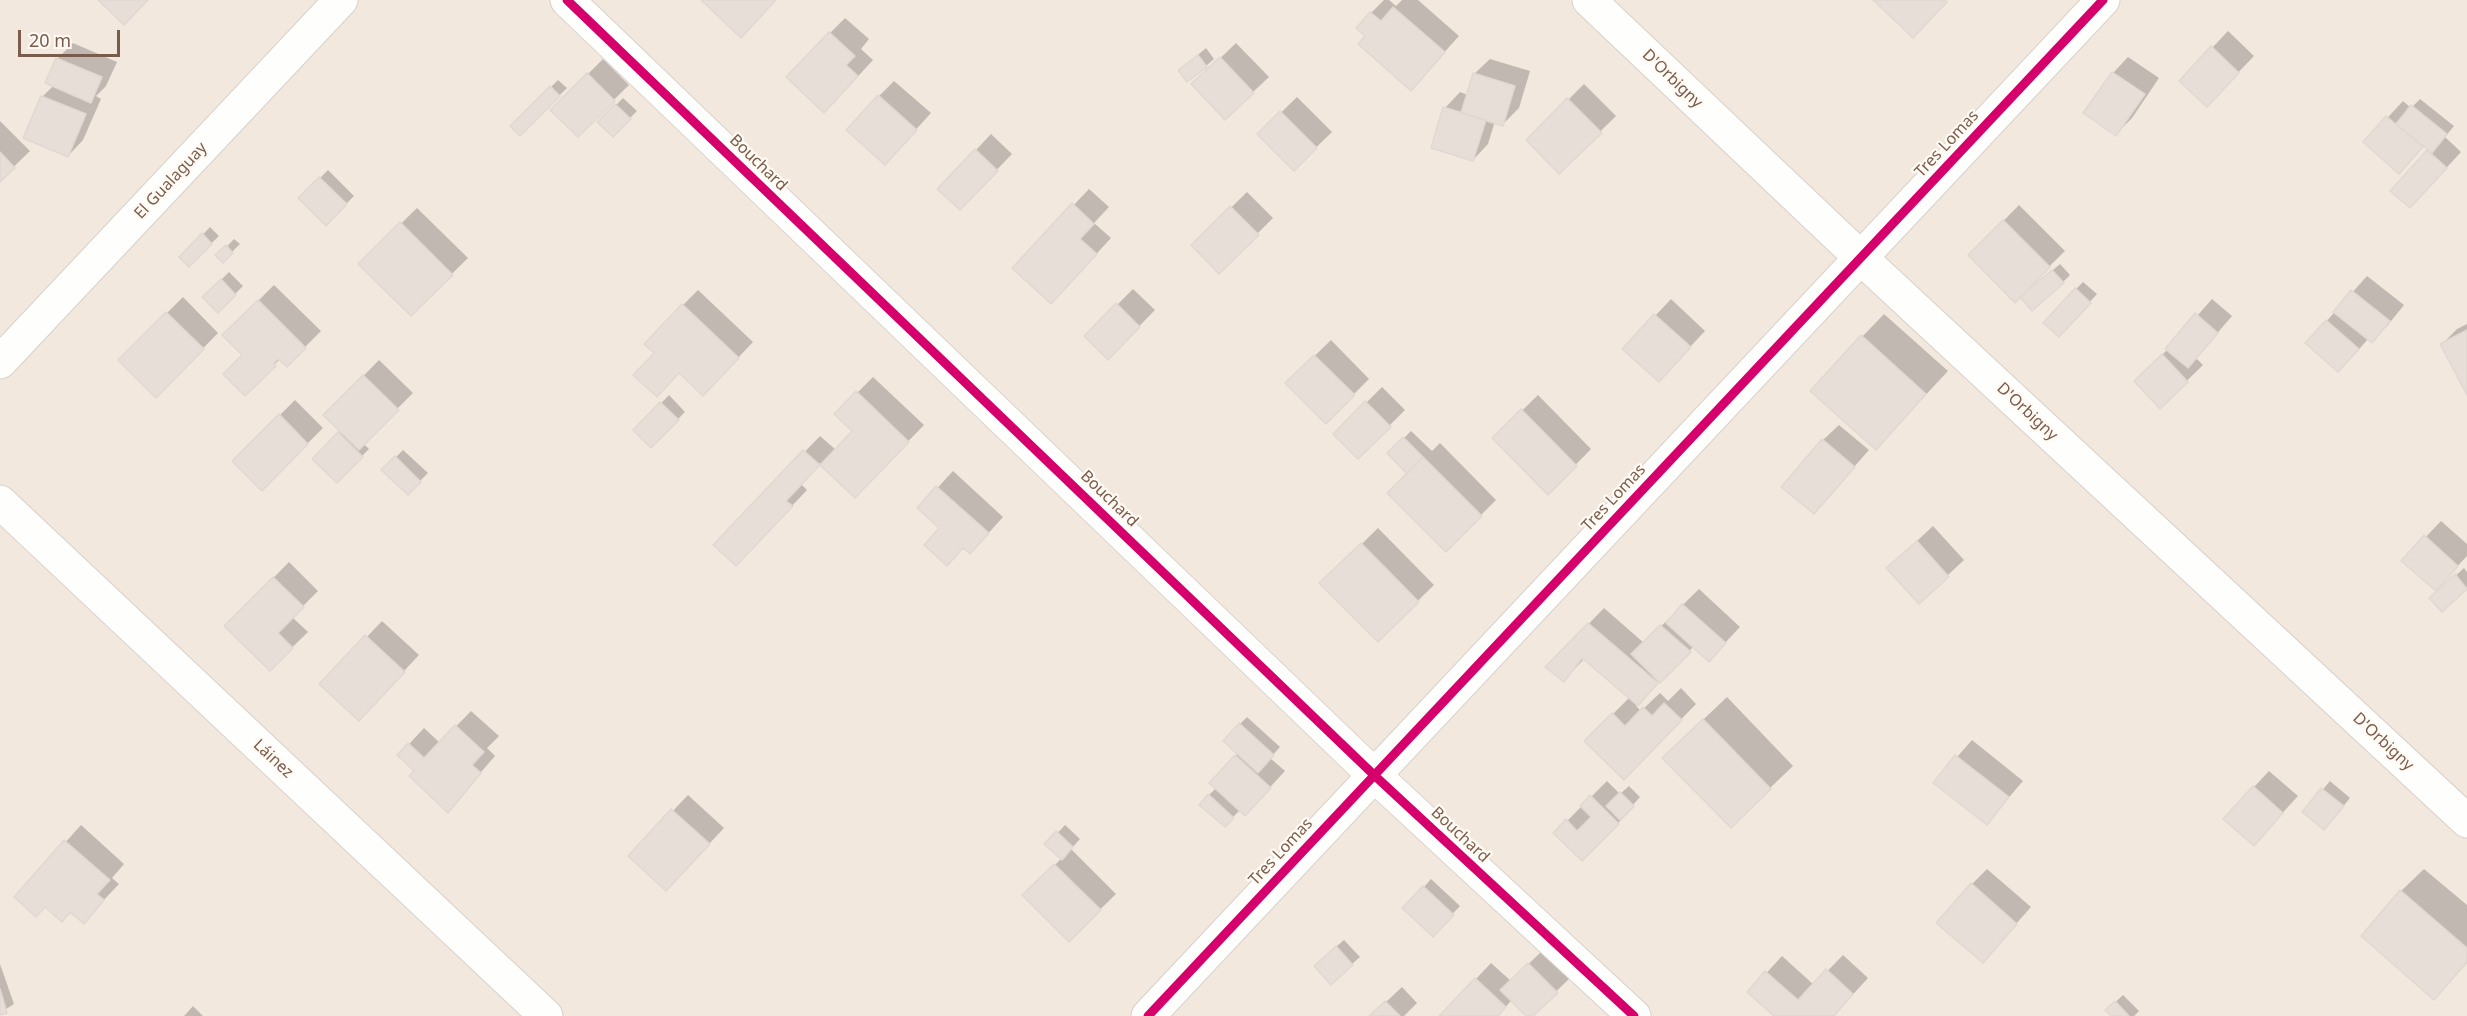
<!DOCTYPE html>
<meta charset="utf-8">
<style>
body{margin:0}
#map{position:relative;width:2467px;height:1016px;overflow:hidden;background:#f9f5f0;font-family:"Noto Sans",sans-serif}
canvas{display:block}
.scale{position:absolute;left:18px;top:30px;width:102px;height:27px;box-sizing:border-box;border:3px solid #7a5c4d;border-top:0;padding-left:8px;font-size:18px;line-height:21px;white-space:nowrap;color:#7a5c4d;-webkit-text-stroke:4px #fffaf3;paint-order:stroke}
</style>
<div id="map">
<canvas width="2467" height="1016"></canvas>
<div class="scale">20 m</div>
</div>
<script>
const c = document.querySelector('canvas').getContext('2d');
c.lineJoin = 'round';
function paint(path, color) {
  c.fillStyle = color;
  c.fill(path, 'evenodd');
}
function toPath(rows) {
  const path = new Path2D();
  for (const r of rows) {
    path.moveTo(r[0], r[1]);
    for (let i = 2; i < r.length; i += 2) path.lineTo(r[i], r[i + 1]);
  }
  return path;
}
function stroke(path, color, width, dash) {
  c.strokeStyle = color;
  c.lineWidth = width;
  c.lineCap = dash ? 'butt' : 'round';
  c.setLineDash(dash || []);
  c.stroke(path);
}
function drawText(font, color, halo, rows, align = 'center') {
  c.font = font + ' "Noto Sans",sans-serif';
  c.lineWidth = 4.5;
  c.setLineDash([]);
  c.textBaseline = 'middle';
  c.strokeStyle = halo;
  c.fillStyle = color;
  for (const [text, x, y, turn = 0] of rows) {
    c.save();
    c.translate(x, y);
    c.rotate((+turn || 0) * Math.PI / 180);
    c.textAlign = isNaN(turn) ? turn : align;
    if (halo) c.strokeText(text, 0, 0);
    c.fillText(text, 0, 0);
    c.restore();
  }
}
paint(toPath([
 [0,0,2467,0,2467,1016,0,1016]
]), '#f2e8de');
paint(toPath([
 [1384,0,1389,0,1396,6,1402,0,1418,0,1459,36,1411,89,1367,36,1371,13],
 [845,18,869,39,861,49,873,60,840,96,830,33],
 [2228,31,2254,56,2207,105,2181,81],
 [73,43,117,62,106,86,96,96,101,99,83,140,68,156,25,137,43,96,54,85,47,82,58,58],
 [1236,43,1269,77,1253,92,1209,69],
 [1206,48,1214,59,1206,66,1180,70],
 [2128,57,2159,78,2132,118,2116,134,2113,73],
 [603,59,629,85,578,135,552,110],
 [1490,59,1530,71,1519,108,1503,124,1495,121,1488,144,1473,160,1445,108,1460,92,1468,95,1474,74],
 [558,80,567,88,520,134,512,126],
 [894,81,931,113,900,147,879,96],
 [1584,84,1616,116,1559,172,1528,140],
 [1297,97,1332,132,1294,169,1259,134],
 [623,98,637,111,613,135,599,122],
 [2420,99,2454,126,2445,137,2461,152,2425,191,2392,191,2429,150,2424,145,2399,172,2365,142,2403,101,2411,108],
 [0,121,30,151,0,180],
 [991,134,1012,154,960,208,976,150],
 [328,170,354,196,326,224,300,198],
 [1089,189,1109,207,1094,223,1111,238,1066,287,1014,268],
 [1247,192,1273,218,1219,272,1193,245],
 [2019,205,2065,251,2015,300,1970,255],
 [417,208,468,258,411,314,360,264],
 [210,227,219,236,189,265,181,257],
 [234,239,240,244,223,261,218,256],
 [2060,264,2070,275,2063,282,2030,290],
 [229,272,243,286,218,311,204,297],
 [2367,276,2404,305,2387,326,2372,341,2368,339,2354,355,2307,343],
 [2083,282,2097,294,2066,328,2076,289],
 [274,285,321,331,287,365,280,359,245,394,244,355,224,335],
 [1133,289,1155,310,1108,358,1086,336],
 [698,290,753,342,718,379,680,372,656,353,683,305],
 [183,297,218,333,156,396,120,360],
 [1671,299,1705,331,1674,364,1625,348],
 [2212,299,2232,316,2196,358,2203,365,2160,407,2136,381,2168,349],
 [1884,314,1948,371,1876,448,1862,337],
 [2467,324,2467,392,2442,344,2457,329],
 [1331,340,1369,379,1326,422,1287,383],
 [379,360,413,393,363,443,369,449,337,481,314,459,341,431,325,415],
 [873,377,924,425,855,496,820,463,801,484,807,490,751,549,715,545,820,436,836,450,854,431,836,414],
 [1382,387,1405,410,1358,457,1335,434],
 [669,395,685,412,651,446,635,430],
 [1538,395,1591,449,1548,493,1494,438],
 [295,400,323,428,262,489,234,461],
 [1839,425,1869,450,1814,512,1823,440],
 [1411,431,1432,451,1440,443,1496,500,1446,550,1409,474,1389,453],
 [403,450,428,473,408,493,383,470],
 [953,471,1003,517,985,537,941,528,919,508],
 [2441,521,2467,544,2467,556,2436,589,2403,561],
 [1933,526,1964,560,1919,602,1904,553],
 [1378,528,1434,585,1378,640,1322,583],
 [289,562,318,591,292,617,308,632,270,669,226,626],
 [2464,568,2467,572,2467,587,2442,610,2439,591],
 [1699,589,1740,627,1724,644,1694,646,1636,706,1641,711,1660,693,1668,701,1681,688,1696,704,1624,778,1586,741,1630,697,1585,658,1564,680,1547,667,1604,608,1644,643],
 [382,621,419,655,374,703,322,684],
 [1727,697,1793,766,1770,788,1687,735],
 [471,711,499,736,487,748,495,756,448,810,416,770,399,755,424,728,440,743],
 [1247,717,1280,747,1270,758,1285,771,1260,798,1240,810,1225,825,1209,795,1216,788,1211,783,1238,753,1240,724],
 [1972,740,2023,781,1987,823,1935,782],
 [2269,771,2298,796,2254,844,2254,787],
 [1607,781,1620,794,1629,786,1640,797,1632,806,1634,807,1582,859,1555,833],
 [2330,781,2350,798,2332,820,2304,812],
 [688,795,724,828,682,873,630,856],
 [81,825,124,864,112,878,119,884,83,922,71,911,16,897],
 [1065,825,1080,839,1071,849,1116,894,1069,940,1024,895,1062,858,1047,844],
 [1987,869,2031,907,1983,961,1972,884],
 [2424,869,2467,905,2467,963,2434,998,2401,891],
 [1431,879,1460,906,1433,935,1424,887],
 [1344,940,1360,957,1352,964,1323,958],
 [1544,949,1572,976,1531,1016,1512,1000,1497,1016,1441,1016,1491,963,1511,981],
 [1843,955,1868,978,1833,1016,1776,1016,1749,992,1782,956,1814,985],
 [0,964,14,1004,0,1013],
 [1402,987,1417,1003,1404,1016,1371,1016],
 [2123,995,2139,1011,2134,1016,2113,1016,2107,1010],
 [193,1006,203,1016,184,1016]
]), '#0003');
const building = toPath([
 [98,0,148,0,124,25,98,0],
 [701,0,776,0,741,38,701,0],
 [1873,0,1945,0,1947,2,1913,38,1873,0],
 [1393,7,1445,52,1411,91,1358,44,1365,36,1356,28,1370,12,1381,21,1393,7],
 [829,32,855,56,846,65,858,76,824,113,786,77,829,32],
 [2211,46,2239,73,2207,107,2179,81,2211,46],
 [1198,55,1207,67,1187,82,1178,70,1198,55],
 [1220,57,1254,93,1225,120,1191,84,1220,57],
 [56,58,102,77,91,103,45,83,56,58],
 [2112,72,2145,94,2116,136,2083,113,2112,72],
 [587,73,615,101,578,137,550,110,587,73],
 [1473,73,1515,86,1503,126,1461,113,1473,73],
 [550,86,560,96,520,136,510,126,550,86],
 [878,95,917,130,885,165,846,130,878,95],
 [41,96,86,114,68,157,23,138,41,96],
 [1567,98,1602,133,1559,174,1526,140,1567,98],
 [615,104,631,119,613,137,597,122,615,104],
 [2411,105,2447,134,2432,153,2396,124,2411,105],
 [1443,107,1486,120,1473,161,1431,148,1443,107],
 [1280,111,1317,148,1294,171,1257,134,1280,111],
 [2386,116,2423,147,2399,174,2363,142,2386,116],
 [975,149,998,171,960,210,937,189,975,149],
 [2427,150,2447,168,2410,208,2390,191,2427,150],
 [0,152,15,168,0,182,0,152],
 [319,177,347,204,326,226,298,198,319,177],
 [1072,203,1094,224,1080,239,1097,254,1051,304,1012,268,1072,203],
 [1230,206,1259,235,1219,274,1191,245,1230,206],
 [2003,220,2050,267,2015,303,1968,255,2003,220],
 [400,222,453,275,411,316,358,264,400,222],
 [202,233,212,244,189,267,179,257,202,233],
 [226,245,233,253,223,263,215,255,226,245],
 [2052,270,2064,283,2032,311,2020,297,2052,270],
 [221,279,236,295,218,313,202,297,221,279],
 [2075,288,2091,303,2059,337,2043,323,2075,288],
 [2351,290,2390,321,2372,343,2333,312,2351,290],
 [258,300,306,348,287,367,278,359,274,363,276,366,245,396,223,374,242,355,222,335,258,300],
 [1116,303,1140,327,1108,360,1084,336,1116,303],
 [682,304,739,358,703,396,679,373,657,397,633,375,654,353,644,344,682,304],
 [166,312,204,349,156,398,118,360,166,312],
 [2195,313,2218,333,2188,368,2165,349,2195,313],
 [1654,314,1691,347,1659,382,1622,349,1654,314],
 [2326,320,2359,349,2338,372,2305,343,2326,320],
 [2467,330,2467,395,2440,344,2467,330],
 [1861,335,1926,394,1876,450,1810,391,1861,335],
 [2162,354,2188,382,2160,409,2134,381,2162,354],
 [1314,355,1355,395,1326,424,1285,383,1314,355],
 [363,375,399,410,359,450,323,415,363,375],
 [856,391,909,442,855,498,820,465,852,431,834,414,856,391],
 [1365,401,1391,427,1358,459,1333,434,1365,401],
 [660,402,679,420,651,448,633,430,660,402],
 [1521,409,1577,466,1548,495,1492,438,1521,409],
 [279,414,308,444,262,491,232,461,279,414],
 [338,432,363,457,337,483,312,459,338,432],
 [1403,437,1423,457,1407,474,1387,453,1403,437],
 [1822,439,1855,467,1814,514,1781,487,1822,439],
 [803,450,820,465,786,501,793,506,736,566,713,545,803,450],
 [395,456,421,482,408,495,381,470,395,456],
 [1423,457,1482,516,1446,552,1387,493,1423,457],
 [936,486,989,533,970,554,963,548,947,566,924,545,939,528,917,508,936,486],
 [2424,535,2458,566,2436,591,2401,561,2424,535],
 [1917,541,1949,577,1919,604,1886,568,1917,541],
 [1361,543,1419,602,1378,642,1319,583,1361,543],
 [2455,574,2467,589,2442,612,2429,598,2455,574],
 [273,577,304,607,278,633,293,648,270,671,224,626,273,577],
 [1682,604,1726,643,1709,662,1666,623,1682,604],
 [1588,623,1658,683,1638,706,1582,658,1564,682,1545,667,1588,623],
 [1660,625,1691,652,1660,683,1631,654,1660,625],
 [365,635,405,672,359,721,319,684,365,635],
 [1664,703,1682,720,1624,780,1584,741,1612,713,1625,726,1643,707,1652,716,1664,703],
 [1703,719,1771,789,1731,828,1662,758,1703,719],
 [1239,723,1274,755,1258,773,1223,741,1239,723],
 [455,725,484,752,472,765,481,773,448,813,409,776,414,771,397,755,408,743,424,758,455,725],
 [1235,755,1271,788,1245,816,1209,783,1235,755],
 [1955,755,2009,797,1987,825,1933,783,1955,755],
 [2253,786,2283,813,2254,846,2223,819,2253,786],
 [2321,788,2344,806,2324,830,2302,812,2321,788],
 [1620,792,1634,806,1620,820,1606,806,1620,792],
 [1208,794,1234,818,1225,827,1199,805,1208,794],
 [1590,795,1619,824,1582,861,1553,833,1566,819,1577,831,1591,817,1580,806,1590,795],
 [671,809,710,844,666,891,628,856,671,809],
 [1056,831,1073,847,1062,860,1044,844,1056,831],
 [64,840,110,880,97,894,104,900,84,924,70,912,62,922,45,907,36,917,14,897,64,840],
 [1054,864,1101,910,1069,942,1022,895,1054,864],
 [1971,883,2017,924,1983,963,1936,923,1971,883],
 [1423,886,1454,915,1433,937,1402,908,1423,886],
 [2400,890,2467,948,2467,962,2434,1000,2361,936,2400,890],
 [1336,946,1353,965,1331,985,1314,966,1336,946],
 [1528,963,1558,993,1533,1016,1526,1016,1500,990,1528,963],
 [1826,969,1853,994,1834,1016,1774,1016,1747,992,1765,971,1798,1000,1826,969],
 [1475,978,1506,1007,1498,1016,1439,1016,1475,978],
 [0,989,7,1013,0,1015,0,989],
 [1385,1001,1400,1016,1369,1016,1385,1001],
 [2115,1001,2129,1016,2111,1016,2105,1010,2115,1001]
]);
paint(building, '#e6ded7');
stroke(building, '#e2d8d2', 1.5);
const minor = toPath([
 [567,0,1374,775,1634,1016],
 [1589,0,1861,258,2467,821],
 [0,362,341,0],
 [0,502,546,1016],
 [1148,1016,2103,0]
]);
stroke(minor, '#d7d1cb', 35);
stroke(minor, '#fefefd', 33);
stroke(toPath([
 [567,0,1374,775,1634,1016],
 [1148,1016,2103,0]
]), '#d6006c', 9);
drawText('16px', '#7a5c4d', '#fffaf3', [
 ["D'Orbigny",1672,79,44],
 ["Tres Lomas",1947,144,-47],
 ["Bouchard",758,163,44],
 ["El Gualaguay",171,181,-47],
 ["D'Orbigny",2027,412,43],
 ["Tres Lomas",1614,498,-47],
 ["Bouchard",1109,499,44],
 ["D'Orbigny",2383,742,43],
 ["Láinez",273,759,43],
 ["Bouchard",1460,835,43],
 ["Tres Lomas",1281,852,-47]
]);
</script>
